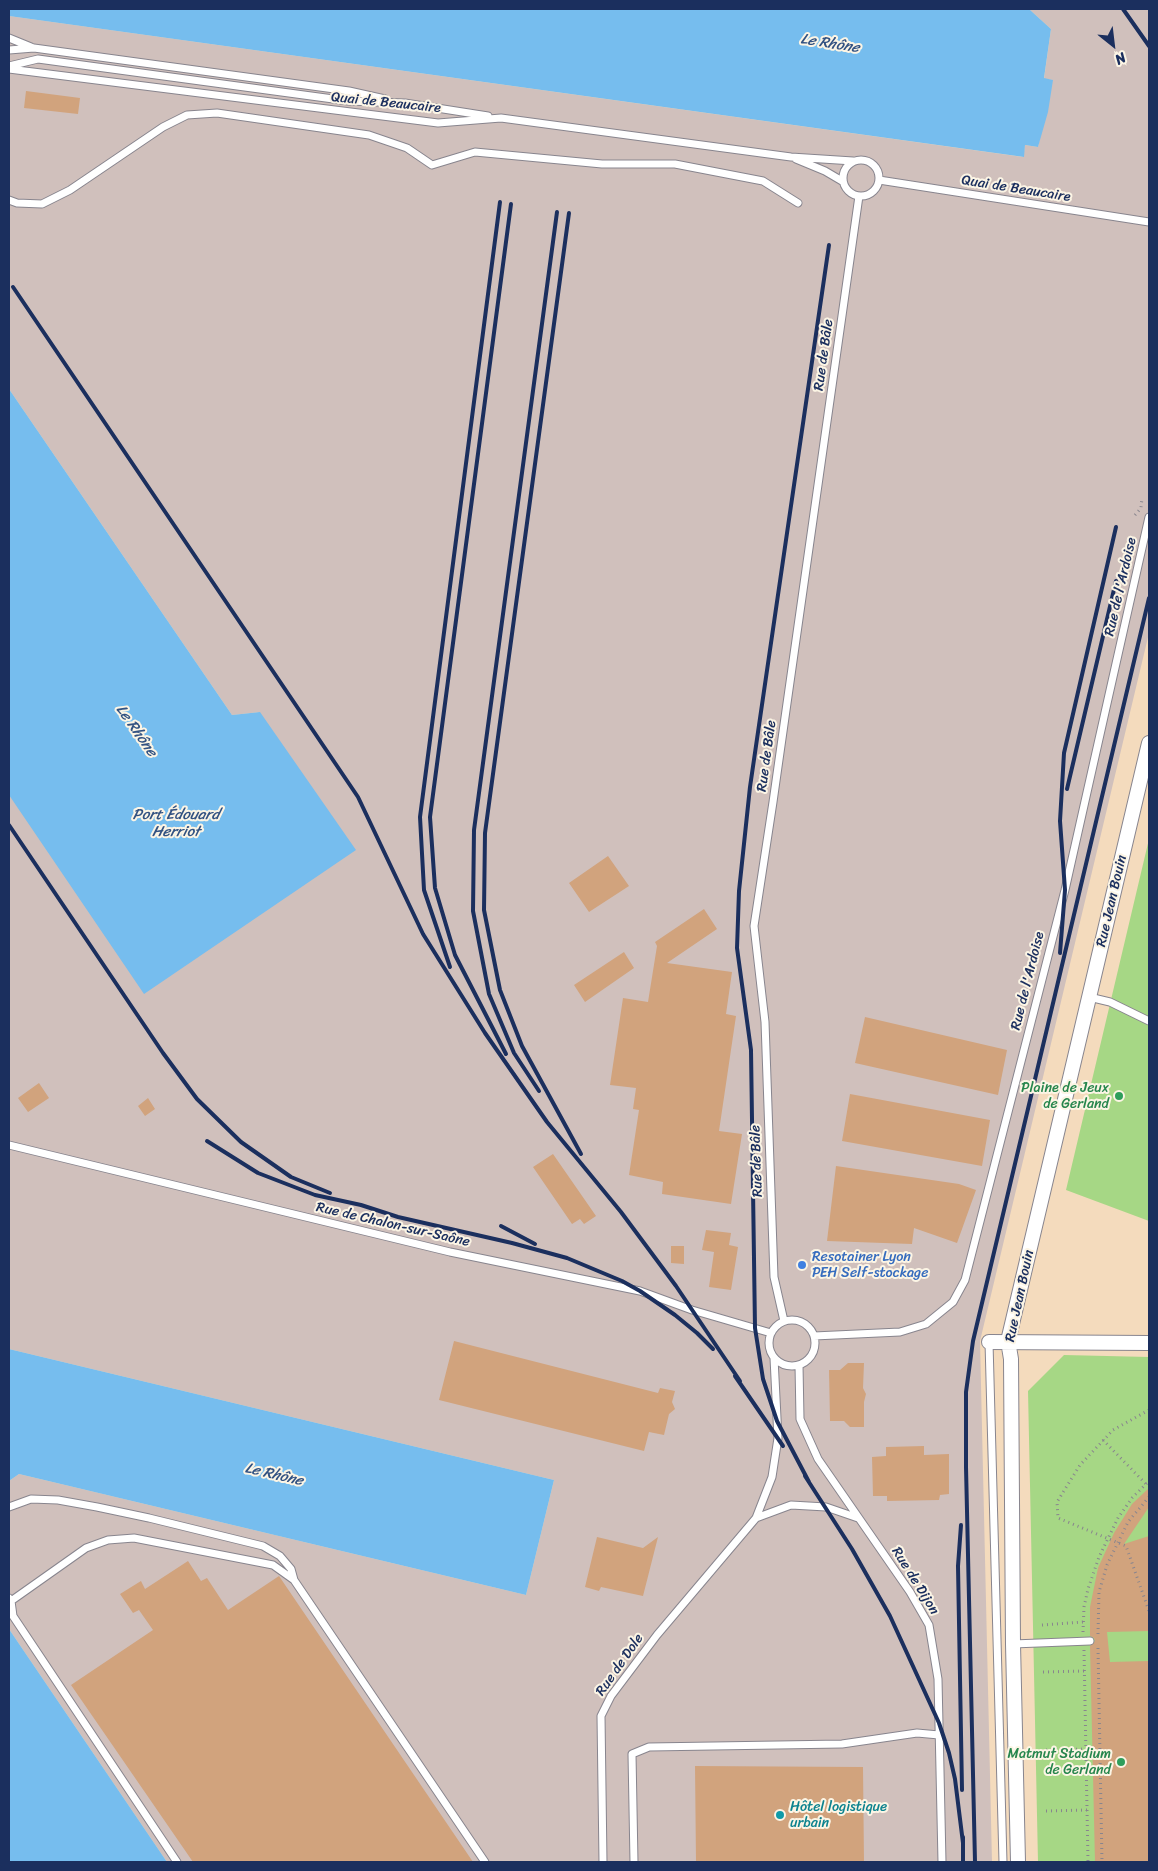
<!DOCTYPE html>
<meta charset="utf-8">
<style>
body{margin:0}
#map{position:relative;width:1158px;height:1871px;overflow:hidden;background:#f4dbbd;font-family:Sriracha,sans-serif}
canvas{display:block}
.frame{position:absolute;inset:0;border:10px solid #1b2f5e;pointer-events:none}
.north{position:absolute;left:1088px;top:20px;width:50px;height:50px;-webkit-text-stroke:4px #fcf5e5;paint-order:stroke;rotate:151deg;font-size:14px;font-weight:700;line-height:20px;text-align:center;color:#1b2f5e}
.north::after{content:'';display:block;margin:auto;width:18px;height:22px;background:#1b2f5e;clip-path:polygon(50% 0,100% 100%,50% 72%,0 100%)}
</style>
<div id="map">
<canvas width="1158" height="1871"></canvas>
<div class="frame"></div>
<div class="north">N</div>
</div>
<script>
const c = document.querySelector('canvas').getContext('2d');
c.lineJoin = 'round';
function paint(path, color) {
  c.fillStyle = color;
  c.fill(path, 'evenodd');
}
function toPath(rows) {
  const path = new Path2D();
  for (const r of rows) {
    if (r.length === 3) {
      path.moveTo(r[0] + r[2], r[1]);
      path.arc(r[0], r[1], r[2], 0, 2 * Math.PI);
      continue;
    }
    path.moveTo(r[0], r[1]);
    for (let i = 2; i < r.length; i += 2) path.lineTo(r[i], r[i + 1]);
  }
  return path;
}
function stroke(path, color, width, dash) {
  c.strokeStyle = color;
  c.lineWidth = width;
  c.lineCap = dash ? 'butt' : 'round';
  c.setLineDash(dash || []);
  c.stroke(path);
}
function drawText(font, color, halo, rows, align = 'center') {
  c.font = font + ' Sriracha,sans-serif';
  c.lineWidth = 4;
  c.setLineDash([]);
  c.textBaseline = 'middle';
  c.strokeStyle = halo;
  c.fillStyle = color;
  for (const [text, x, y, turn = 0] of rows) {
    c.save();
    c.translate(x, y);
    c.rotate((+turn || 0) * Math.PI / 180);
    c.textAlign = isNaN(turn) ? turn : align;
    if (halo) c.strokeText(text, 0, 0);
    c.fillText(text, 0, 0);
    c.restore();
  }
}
paint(toPath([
 [1029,9,1149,9,1149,633,980,1341,992,1862,167,1862,9,1629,9,1481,19,1474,526,1595,554,1480,9,1349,9,795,260,712,232,715,9,389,9,16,1023,157,1025,145,1038,147,1052,80,1044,79,1051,29]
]), '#d0c0bc');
paint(toPath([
 [1149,839,1149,1221,1066,1190],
 [1064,1355,1149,1357,1149,1862,1038,1862,1028,1391]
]), '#a6d785');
paint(toPath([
 [9,9,1029,9,1051,29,1044,78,1053,80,1048,112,1038,147,1025,145,1024,157,9,16],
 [9,389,232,715,260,712,356,850,144,994,9,795],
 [9,1349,554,1480,526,1595,19,1474,9,1481],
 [9,1629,167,1862,9,1862]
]), '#76bdee');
paint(toPath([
 [26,91,80,98,78,114,24,108],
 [608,856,629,886,589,912,569,883],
 [704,909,717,929,667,963,732,972,726,1014,736,1016,719,1131,742,1134,731,1204,662,1194,663,1182,629,1175,639,1110,633,1109,636,1088,610,1085,623,998,648,1002,657,946,655,942],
 [624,952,634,968,585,1002,574,985],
 [865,1017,1007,1050,998,1095,855,1063],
 [39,1083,49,1098,28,1112,18,1098],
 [850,1094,990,1120,982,1166,842,1141],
 [148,1098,155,1109,145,1116,138,1106],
 [553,1154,596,1216,584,1224,580,1219,572,1224,533,1167],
 [836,1166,959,1184,976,1190,957,1243,914,1228,912,1244,827,1241],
 [706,1230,731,1233,729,1245,738,1247,731,1290,709,1287,714,1252,702,1250],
 [671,1246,684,1246,684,1264,671,1263],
 [454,1341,658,1393,660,1388,675,1391,672,1402,675,1409,669,1414,664,1435,649,1432,644,1451,439,1400],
 [848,1363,864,1363,863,1388,866,1394,864,1402,864,1427,850,1427,844,1421,830,1421,829,1370,840,1370],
 [924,1446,924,1455,949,1454,949,1494,940,1495,939,1500,887,1501,887,1496,873,1496,872,1457,886,1456,886,1447],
 [1149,1488,1149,1507,1124,1544,1149,1536,1149,1631,1107,1632,1110,1662,1149,1661,1149,1862,1095,1862,1090,1646,1095,1641,1094,1638,1090,1636,1090,1607,1098,1568,1114,1533,1132,1504],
 [597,1537,643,1548,658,1537,643,1596,601,1587,599,1591,585,1587],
 [188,1561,201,1581,207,1578,228,1610,279,1576,473,1862,193,1862,71,1685,153,1630,139,1610,133,1613,120,1594,141,1581,145,1589],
 [695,1766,863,1767,864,1862,696,1862]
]), '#d1a37d');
const lane = toPath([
 [9,38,31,47],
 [9,50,34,48,349,91,385,99],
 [9,66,38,59,348,101,405,103,488,116],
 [9,69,438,123,501,118,791,157,853,161],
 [796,159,825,171,842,181],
 [861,178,18],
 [879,180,1149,222],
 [9,200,17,203,42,204,70,190,163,127,187,115,217,113,369,135,407,148,432,165,475,152,602,164,675,164,763,181,798,203],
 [1089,997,1110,1002,1149,1021],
 [9,1145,450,1252,640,1291,692,1310,771,1333],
 [792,1343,23],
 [784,1321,774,1277,765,1022,754,926,773,802,859,196],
 [814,1336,900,1332,926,1324,953,1302,965,1280,1065,890,1149,517],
 [989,1342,1003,1862],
 [799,1365,800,1419,818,1459,910,1592,929,1625,938,1679,942,1862],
 [9,1507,31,1499,58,1500,97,1507,149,1518,263,1546,280,1556,291,1569,294,1580,485,1862],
 [756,1518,791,1505,826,1507,858,1518],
 [9,1598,11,1601,13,1616,177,1862],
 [11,1601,86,1548,108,1540,134,1538,273,1565,294,1580],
 [1013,1644,1090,1641],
 [603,1862,601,1716,611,1696,657,1635,756,1518,772,1477,778,1438,774,1358],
 [634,1862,632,1754,649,1747,842,1744,917,1733,939,1735]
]);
const street = toPath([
 [989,1342,1149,1343],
 [1018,1862,1013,1644,1011,1359,1008,1341,1149,743]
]);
stroke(lane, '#88858e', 9);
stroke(street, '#88858e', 16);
stroke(toPath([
 [1135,515,1141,508,1142,498],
 [1149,1410,1113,1430,1080,1465,1057,1502,1058,1518,1126,1546,1149,1611],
 [1103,1440,1146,1484],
 [1042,1625,1083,1622],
 [1083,1632,1084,1607,1088,1589,1099,1557,1118,1518,1132,1498,1149,1481],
 [1098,1634,1099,1592,1107,1565,1128,1522,1149,1497],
 [1098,1648,1102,1862],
 [1084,1650,1088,1862],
 [1043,1672,1084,1671],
 [1046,1750,1086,1749],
 [1046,1811,1087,1810]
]), '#88858e', 3, [1, 4]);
stroke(lane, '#fff', 7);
stroke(street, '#fff', 14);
stroke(toPath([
 [1123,9,1149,46],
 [569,213,485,833,484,910,500,990,522,1046,581,1154],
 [13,287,358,797,423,934,485,1033,547,1122,621,1212,676,1286,740,1381],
 [1067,789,1116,581],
 [9,825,163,1053,197,1099,241,1142,291,1177,330,1193],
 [1060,953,1065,890,1060,821,1064,753,1116,527],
 [450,967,424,890,420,817,500,202],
 [506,1054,455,955,435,888,430,817,511,204],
 [539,1091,514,1053,489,994,473,911,474,830,557,212],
 [207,1141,258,1173,315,1195,361,1205,398,1217,512,1243,567,1258,622,1281,640,1291,675,1315,697,1333,713,1349],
 [501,1226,535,1244],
 [735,1376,783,1446],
 [805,1476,852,1549,890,1616,939,1723,949,1753,955,1779,963,1843],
 [809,1482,777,1421,763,1379,755,1328,751,1050,737,948,739,891,750,787,829,245],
 [961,1525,958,1566,962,1790],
 [963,1837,963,1862],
 [975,1862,966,1467,966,1392,973,1341,1149,598]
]), '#1b2f5e', 4);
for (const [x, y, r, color] of [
 [1119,1096,5,"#2e9e5b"],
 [802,1265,5,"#3f7fe0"],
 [1121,1762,5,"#2e9e5b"],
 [780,1815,5,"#0f9aa8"]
]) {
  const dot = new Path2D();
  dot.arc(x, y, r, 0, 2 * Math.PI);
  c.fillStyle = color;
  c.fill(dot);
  stroke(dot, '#fcf5e5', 2);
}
drawText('14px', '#1b2f5e', '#fcf5e5', [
 ["Quai de Beaucaire",386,103,6],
 ["Quai de Beaucaire",1016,189,9],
 ["Rue de Bâle",824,355,-82],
 ["Rue de l'Ardoise",1121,587,-77],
 ["Rue de Bâle",767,756,-82],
 ["Rue Jean Bouin",1112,901,-77],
 ["Rue de l'Ardoise",1028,981,-76],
 ["Rue de Bâle",757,1161,-92],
 ["Rue de Chalon-sur-Saône",393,1225,13],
 ["Rue Jean Bouin",1020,1296,-78],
 ["Rue de Dijon",915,1581,58],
 ["Rue de Dole",620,1665,-55]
]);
drawText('14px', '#27864d', '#fcf5e5', [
 ["Plaine de Jeux",1109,1088],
 ["de Gerland",1109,1104],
 ["Matmut Stadium",1111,1754],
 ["de Gerland",1111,1770]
], 'right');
drawText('14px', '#366cbe', '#fcf5e5', [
 ["Resotainer Lyon",812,1257],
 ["PEH Self-stockage",812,1273]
], 'left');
drawText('14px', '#0d838f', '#fcf5e5', [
 ["Hôtel logistique",790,1807],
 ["urbain",790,1823]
], 'left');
drawText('italic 15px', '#325282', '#fcf5e5', [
 ["Le Rhône",830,44,9],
 ["Le Rhône",136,731,55],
 ["Port Édouard",176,815],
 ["Herriot",176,832],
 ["Le Rhône",274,1475,13]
]);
</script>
